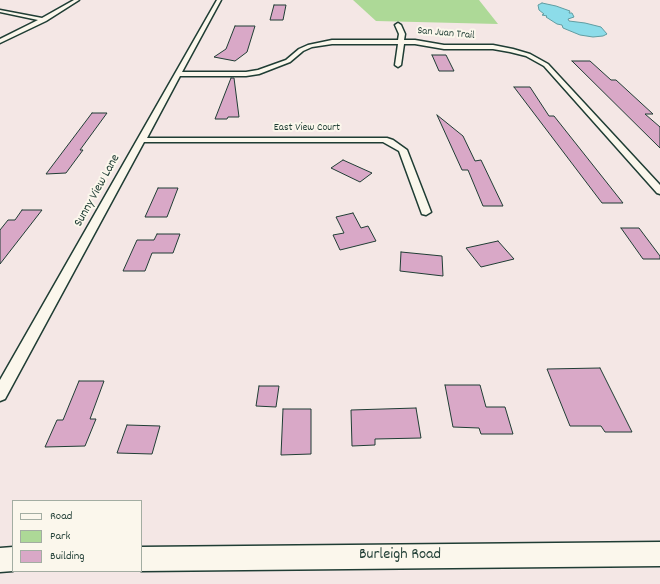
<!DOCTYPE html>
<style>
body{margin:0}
#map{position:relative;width:660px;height:584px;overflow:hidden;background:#f4e7e5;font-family:Dekko,sans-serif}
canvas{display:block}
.legend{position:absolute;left:12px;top:500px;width:130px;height:72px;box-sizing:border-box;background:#fbf7ec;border:1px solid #a3ada2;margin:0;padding:5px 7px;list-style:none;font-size:12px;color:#1f3d34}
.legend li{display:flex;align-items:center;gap:8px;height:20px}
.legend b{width:20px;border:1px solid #a3ada2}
</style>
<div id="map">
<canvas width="660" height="584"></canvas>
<ul class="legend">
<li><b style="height:5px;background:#fbf7ec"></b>Road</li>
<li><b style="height:11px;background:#add997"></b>Park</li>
<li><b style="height:11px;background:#d9a8c7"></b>Building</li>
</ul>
</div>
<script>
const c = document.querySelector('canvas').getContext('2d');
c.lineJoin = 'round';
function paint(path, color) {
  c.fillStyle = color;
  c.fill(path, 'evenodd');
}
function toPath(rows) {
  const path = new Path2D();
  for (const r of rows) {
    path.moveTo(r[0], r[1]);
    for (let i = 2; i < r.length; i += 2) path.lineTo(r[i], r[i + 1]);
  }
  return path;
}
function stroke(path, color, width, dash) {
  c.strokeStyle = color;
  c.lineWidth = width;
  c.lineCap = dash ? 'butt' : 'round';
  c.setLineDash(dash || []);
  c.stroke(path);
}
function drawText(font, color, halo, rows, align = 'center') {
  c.font = font + ' Dekko,sans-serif';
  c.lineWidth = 4;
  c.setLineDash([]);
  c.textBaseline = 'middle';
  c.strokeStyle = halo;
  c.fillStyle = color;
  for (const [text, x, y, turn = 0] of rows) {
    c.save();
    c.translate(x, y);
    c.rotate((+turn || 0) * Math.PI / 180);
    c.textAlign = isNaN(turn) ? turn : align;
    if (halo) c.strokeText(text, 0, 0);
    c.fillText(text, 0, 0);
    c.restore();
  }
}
paint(toPath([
 [353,0,479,0,498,24,376,21]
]), '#add997');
const water = toPath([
 [542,3,556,6,570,11,569,13,572,13,574,17,568,19,569,21,585,23,601,27,607,34,603,36,593,37,580,35,563,28,562,25,557,24,546,17,547,16,542,15,544,14,539,10,538,5,542,3]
]);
paint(water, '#8cdce9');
stroke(water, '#609ca1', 1);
const building = toPath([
 [274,5,286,5,283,20,270,20,274,5],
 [235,26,255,26,247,52,235,61,214,57,226,49,235,26],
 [432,55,446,55,454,71,439,71,432,55],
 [572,61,590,61,611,80,616,80,653,114,645,114,660,127,660,148,572,61],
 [231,78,234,78,239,117,228,117,227,119,215,119,231,78],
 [514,87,530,87,549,116,554,116,623,203,602,203,514,87],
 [92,113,107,113,80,150,83,150,66,173,46,174,92,113],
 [437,115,463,136,475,161,481,160,503,206,483,206,468,170,462,170,437,115],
 [343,160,372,173,360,182,331,168,343,160],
 [158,188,178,188,167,217,145,217,158,188],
 [22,210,42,210,0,264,0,230,8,220,15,220,22,210],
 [353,213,361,228,368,226,376,241,340,250,333,235,344,233,336,217,353,213],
 [621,228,639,228,660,256,660,259,643,259,621,228],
 [157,234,180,234,173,253,152,253,145,271,123,271,137,240,154,240,157,234],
 [498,241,514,259,481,267,466,248,498,241],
 [401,252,442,256,443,276,400,271,401,252],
 [600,368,632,432,605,432,601,426,570,426,547,369,600,368],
 [79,381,104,381,90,419,96,419,85,446,45,447,57,420,63,420,79,381],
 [445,385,480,385,486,407,505,407,513,434,481,434,479,428,453,427,445,385],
 [259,386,279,386,276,407,256,406,259,386],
 [416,408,421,438,375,439,375,445,352,446,351,410,416,408],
 [283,409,311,409,311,454,281,455,283,409],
 [127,425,160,426,152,454,117,453,127,425]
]);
paint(building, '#d9a8c7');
stroke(building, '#1f3d34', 1);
const minor = toPath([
 [74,0,79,0,46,21,0,43,0,39,38,20,0,12,0,10,42,18,74,0],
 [217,0,221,0,182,72,246,72,258,70,286,60,299,49,308,45,332,40,398,40,399,34,395,25,398,23,401,25,405,34,404,40,415,40,444,45,493,45,513,49,530,54,548,64,660,185,660,194,657,193,544,66,526,56,510,52,493,49,444,49,415,44,404,44,401,65,398,67,395,65,398,44,332,44,312,47,303,51,290,62,259,74,246,76,180,76,147,138,387,138,393,140,407,150,431,212,426,215,422,214,399,151,383,142,144,142,5,399,0,401,0,380,217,0]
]);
const tertiary = toPath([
 [660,542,660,566,141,571,141,547,660,542],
 [13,547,13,571,0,572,0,548,13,547]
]);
stroke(minor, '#1f3d34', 3);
stroke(tertiary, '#1f3d34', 3);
paint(minor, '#fbf7ec');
paint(tertiary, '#fbf7ec');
drawText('11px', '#1f3d34', '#fbf7ec', [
 ["San Juan Trail",446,34,5],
 ["East View Court",307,128]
]);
drawText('13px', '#1f3d34', '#fbf7ec', [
 ["Sunny View Lane",98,191,-61]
]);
drawText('16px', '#1f3d34', '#fbf7ec', [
 ["Burleigh Road",400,556]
]);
</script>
